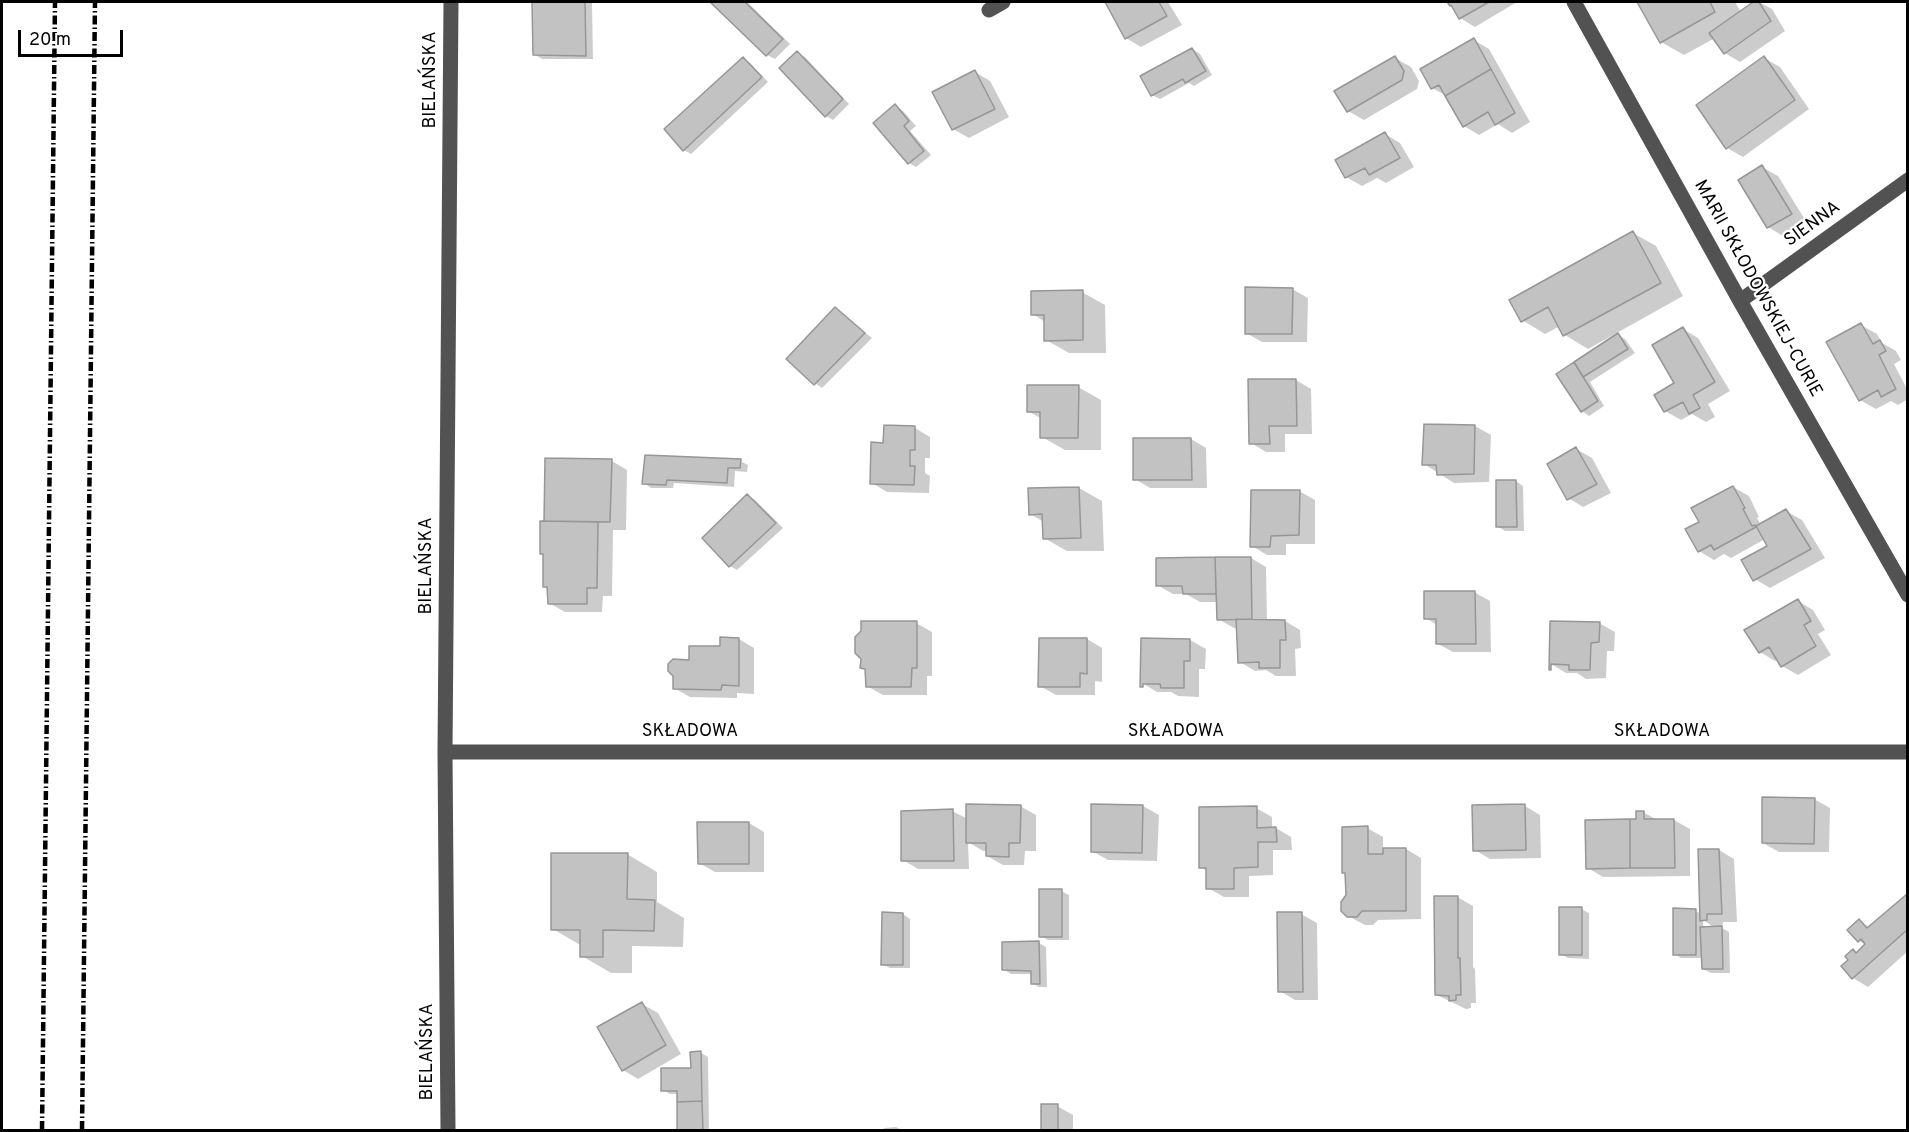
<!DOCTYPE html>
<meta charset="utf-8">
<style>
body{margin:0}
#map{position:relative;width:1909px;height:1132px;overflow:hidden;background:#fff;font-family:Overpass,sans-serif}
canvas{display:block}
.frame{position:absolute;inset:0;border:3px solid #000;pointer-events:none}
.scale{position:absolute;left:18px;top:30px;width:105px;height:27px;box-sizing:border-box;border:3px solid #000;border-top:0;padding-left:8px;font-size:18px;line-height:21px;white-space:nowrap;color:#000;-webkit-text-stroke:4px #fff;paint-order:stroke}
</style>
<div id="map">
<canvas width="1909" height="1132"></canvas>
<div class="frame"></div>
<div class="scale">20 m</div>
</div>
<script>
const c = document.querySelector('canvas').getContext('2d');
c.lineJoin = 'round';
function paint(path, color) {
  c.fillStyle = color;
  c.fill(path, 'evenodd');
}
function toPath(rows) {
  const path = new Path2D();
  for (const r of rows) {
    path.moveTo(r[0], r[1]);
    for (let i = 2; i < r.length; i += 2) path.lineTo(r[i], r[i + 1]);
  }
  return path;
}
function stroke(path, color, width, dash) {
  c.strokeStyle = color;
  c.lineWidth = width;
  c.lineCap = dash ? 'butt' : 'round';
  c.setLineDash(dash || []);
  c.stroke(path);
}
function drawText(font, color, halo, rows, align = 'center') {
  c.font = font + ' Overpass,sans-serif';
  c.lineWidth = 4.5;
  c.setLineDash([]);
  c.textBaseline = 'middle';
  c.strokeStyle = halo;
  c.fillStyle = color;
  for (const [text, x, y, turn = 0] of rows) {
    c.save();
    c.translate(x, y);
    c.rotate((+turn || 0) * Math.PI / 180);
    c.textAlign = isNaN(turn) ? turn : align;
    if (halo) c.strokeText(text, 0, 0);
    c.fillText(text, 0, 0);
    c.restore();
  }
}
paint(toPath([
 [533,2,592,2,593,59,542,59,534,54],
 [712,2,747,2,790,44,775,59,767,55],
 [1107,2,1168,2,1182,25,1141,47,1126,38],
 [1449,2,1517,2,1475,27,1460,18],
 [1638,2,1735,2,1741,12,1756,2,1759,2,1772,9,1785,31,1740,62,1725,53,1715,38,1684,55,1661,42],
 [1474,40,1489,49,1530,122,1512,133,1498,124,1479,135,1464,126,1447,96,1432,88],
 [1192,49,1200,54,1212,75,1194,86,1189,83,1160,99,1152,95],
 [797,53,805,57,849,104,833,120,826,116],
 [1395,58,1411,67,1419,81,1417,89,1364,120,1348,111],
 [1764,58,1780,67,1809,109,1743,157,1727,148],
 [743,59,750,63,768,82,691,154,684,150,666,130],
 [975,72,990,81,1009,117,969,138,953,129],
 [896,106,903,111,916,126,910,131,931,155,916,167,909,163],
 [1385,134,1400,143,1414,167,1386,183,1377,178,1362,186,1346,177],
 [1762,167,1778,176,1807,223,1783,236,1768,227],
 [1633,233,1656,246,1683,296,1588,349,1565,335,1560,326,1545,334,1522,320],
 [1292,289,1308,298,1307,342,1262,342,1246,333],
 [1082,292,1105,305,1106,353,1069,353,1046,340,1045,322,1033,314],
 [835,309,872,338,822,388,815,383],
 [1861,325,1877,334,1882,343,1896,351,1901,360,1894,364,1908,391,1908,399,1898,405,1891,401,1876,409,1860,400],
 [1683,329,1698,338,1730,391,1708,404,1715,417,1706,422,1692,414,1681,420,1665,411,1676,383],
 [1618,335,1625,339,1635,353,1590,382,1604,406,1589,416,1582,411,1558,375],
 [1296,380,1311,389,1312,434,1285,434,1285,452,1266,452,1251,443],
 [1078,387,1101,400,1101,450,1065,450,1042,437,1042,419,1028,411],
 [1425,426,1475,426,1491,435,1489,482,1454,483,1424,464],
 [915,428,930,437,930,458,925,458,925,473,930,476,929,493,887,492,872,483,884,444],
 [1191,439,1206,448,1207,488,1150,488,1135,479],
 [1576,449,1592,458,1611,493,1583,507,1568,498],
 [546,459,612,461,627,470,626,530,613,530,612,596,603,596,602,612,565,612,549,603,549,589,544,586,545,555,541,553,545,523],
 [740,461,748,465,747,472,735,471,734,487,674,483,673,488,651,488,644,483],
 [1516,481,1523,486,1524,531,1505,531,1497,526],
 [1733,487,1749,496,1759,517,1757,518,1761,525,1786,511,1802,520,1825,558,1770,588,1755,579,1769,546,1765,539,1731,558,1724,554,1714,560,1699,551,1701,523],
 [1079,488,1102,501,1104,551,1067,551,1044,538,1044,522,1030,514,1030,489],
 [1299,491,1315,500,1315,544,1286,544,1286,555,1267,555,1252,546],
 [748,496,755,500,783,528,737,570,730,566,704,538],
 [1251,558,1266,567,1267,621,1285,621,1300,630,1301,648,1295,649,1296,676,1276,676,1266,670,1255,671,1240,662,1238,628,1234,628,1218,619,1218,602,1200,602,1186,594,1173,594,1157,585,1158,559],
 [1474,592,1490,601,1491,652,1453,652,1438,644,1437,625,1426,618],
 [1798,601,1813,610,1825,630,1818,634,1831,655,1798,675,1782,666,1778,659,1775,661,1760,652],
 [916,623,932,632,932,676,927,676,927,695,883,695,867,686,867,670],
 [1599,623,1615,632,1614,651,1607,651,1606,678,1586,679,1577,673,1566,673,1551,664],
 [739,639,754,648,754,694,737,693,737,698,690,697,674,688,691,661],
 [1087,639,1102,648,1102,682,1095,681,1095,695,1056,695,1040,686],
 [1142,640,1190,640,1206,649,1205,669,1199,669,1199,697,1178,696,1171,692,1157,692,1142,683],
 [1814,799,1830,808,1829,852,1779,852,1763,843],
 [1093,805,1143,806,1159,815,1157,861,1108,860,1092,851],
 [1020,806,1036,815,1036,851,1025,851,1024,865,1003,865,987,856,987,851,983,851,968,842,969,869,918,869,903,860,952,811,968,819],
 [1525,806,1540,815,1541,858,1490,859,1475,850],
 [1256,808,1272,817,1272,829,1276,828,1291,837,1292,850,1273,850,1273,875,1249,876,1249,897,1224,897,1208,888,1208,872,1201,867],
 [1643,812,1657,820,1674,820,1690,829,1690,876,1603,877,1588,868,1637,821],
 [749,823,764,832,764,872,715,872,699,863],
 [1367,828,1383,837,1383,849,1406,849,1421,858,1421,919,1378,920,1373,925,1365,925,1348,916,1347,896],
 [1719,850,1734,859,1737,922,1723,922,1722,928,1729,932,1730,973,1711,973,1703,969,1703,958,1681,958,1674,954,1695,911,1702,914],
 [1703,920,1715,928,1703,928],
 [627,854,657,872,657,902,684,918,683,947,632,946,632,973,611,973,582,956,582,946,553,929],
 [1061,891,1069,895,1069,940,1048,940,1041,936],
 [1907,895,1908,951,1868,987,1853,978,1850,960,1853,951,1857,953,1866,945,1859,941,1859,921,1871,928],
 [1457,897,1473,906,1473,967,1475,969,1476,1003,1471,1003,1471,1008,1466,1009,1437,995],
 [1581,909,1589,913,1589,959,1568,958,1561,954],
 [883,914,903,914,910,919,910,968,890,968,882,964],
 [1301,914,1317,923,1318,1000,1295,1000,1280,991],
 [1039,943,1046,947,1047,987,1039,987,1032,983,1032,974,1011,974,1003,969],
 [642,1004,658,1013,681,1054,638,1079,623,1070],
 [701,1053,708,1057,709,1130,679,1130,678,1094,670,1094,663,1090,693,1069],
 [1043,1106,1057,1106,1073,1115,1073,1130,1043,1130],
 [896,1127,902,1130,884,1130,884,1128]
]), '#0003');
const building = toPath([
 [532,2,585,2,586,56,533,55,532,2],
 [710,2,745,2,783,39,766,56,710,2],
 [1105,2,1159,2,1167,16,1125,39,1105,2],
 [1447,2,1489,2,1459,19,1451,5,1450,6,1447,2],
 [1637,2,1710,2,1715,12,1660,43,1637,2],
 [1753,2,1759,2,1771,21,1724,54,1709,33,1753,2],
 [1474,38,1491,69,1445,96,1439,85,1431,89,1420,69,1474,38],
 [1192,48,1206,71,1185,83,1183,79,1151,96,1140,76,1192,48],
 [797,51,843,99,825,117,779,68,797,51],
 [1395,56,1404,71,1402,80,1347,112,1334,91,1395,56],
 [1764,56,1795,100,1726,149,1696,105,1764,56],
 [743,57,762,77,683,151,664,129,743,57],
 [1491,69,1515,113,1495,125,1488,112,1463,127,1445,96,1491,69],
 [975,70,995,109,952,130,932,92,975,70],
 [895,104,909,121,904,126,924,151,908,164,873,123,895,104],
 [1385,132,1400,158,1369,175,1365,168,1345,178,1335,160,1385,132],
 [1762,165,1792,214,1767,228,1738,180,1762,165],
 [1633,231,1661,283,1563,336,1548,307,1521,322,1509,300,1633,231],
 [1245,287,1293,288,1292,334,1245,334,1245,287],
 [1083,290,1083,340,1044,341,1044,315,1031,315,1031,291,1083,290],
 [835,307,865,333,814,385,786,359,835,307],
 [1861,323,1873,344,1880,340,1886,351,1879,355,1896,389,1881,397,1878,390,1859,401,1826,342,1861,323],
 [1683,327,1715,382,1693,395,1700,408,1689,414,1683,402,1664,412,1654,395,1674,383,1652,345,1683,327],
 [1618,333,1628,349,1583,377,1574,362,1618,333],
 [1574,362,1598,401,1581,412,1556,374,1574,362],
 [1248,379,1296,379,1297,426,1269,426,1270,444,1249,444,1248,379],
 [1027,385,1079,385,1078,438,1040,438,1040,412,1027,412,1027,385],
 [1424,424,1475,425,1474,474,1437,475,1436,465,1422,465,1424,424],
 [884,425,915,426,915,450,910,450,910,466,915,466,914,485,870,484,871,442,883,443,884,425],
 [1133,438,1191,438,1192,480,1133,480,1133,438],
 [1576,447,1597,484,1567,500,1547,464,1576,447],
 [645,455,741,459,740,468,728,468,727,483,667,480,666,485,642,484,645,455],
 [545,458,612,459,610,522,544,521,545,458],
 [1496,480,1516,480,1517,527,1496,527,1496,480],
 [1733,486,1745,508,1743,509,1752,526,1755,525,1756,527,1714,550,1711,545,1698,552,1685,529,1699,522,1691,508,1733,486],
 [1079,487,1081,538,1043,539,1042,514,1029,515,1028,488,1079,487],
 [1251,490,1300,490,1299,535,1271,536,1270,547,1250,547,1251,490],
 [747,494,776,523,729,567,702,538,747,494],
 [1786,509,1811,549,1753,581,1741,560,1767,546,1756,526,1786,509],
 [540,521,598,522,597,588,587,588,587,604,548,604,547,587,543,587,543,554,540,554,540,521],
 [1215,557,1251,557,1252,619,1217,620,1215,557],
 [1215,557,1216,594,1183,594,1182,586,1156,586,1156,558,1215,557],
 [1424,591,1475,591,1476,644,1436,644,1436,619,1424,619,1424,591],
 [1798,599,1811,621,1804,625,1816,646,1781,667,1769,647,1759,653,1744,630,1798,599],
 [1236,619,1285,620,1286,640,1280,640,1280,668,1259,668,1259,662,1238,663,1236,619],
 [861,621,917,621,917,668,912,668,911,687,866,687,865,669,860,668,861,659,855,653,855,637,861,631,861,621],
 [1550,621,1600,622,1599,642,1591,643,1590,670,1569,670,1569,665,1551,664,1551,670,1549,670,1550,621],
 [720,637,739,638,739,686,722,685,721,690,673,689,673,676,668,671,668,664,673,659,689,660,689,646,720,646,720,637],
 [1039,638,1087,638,1087,674,1080,673,1080,687,1038,687,1039,638],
 [1141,638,1190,639,1190,661,1184,661,1184,688,1161,688,1160,684,1143,684,1143,687,1140,687,1141,638],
 [1762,797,1815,798,1814,844,1762,843,1762,797],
 [966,804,1021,805,1020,843,1009,843,1009,857,986,856,986,843,966,843,966,804],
 [1091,804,1143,805,1142,853,1091,852,1091,804],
 [1525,804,1526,850,1473,851,1472,805,1525,804],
 [1257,806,1257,828,1276,827,1277,842,1258,842,1258,867,1234,868,1234,889,1206,889,1206,868,1199,868,1199,807,1257,806],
 [953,809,954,861,901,861,901,811,953,809],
 [1636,811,1644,811,1644,819,1674,819,1675,868,1630,868,1630,819,1636,819,1636,811],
 [1630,819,1630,868,1586,869,1585,820,1630,819],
 [697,822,749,822,749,864,698,864,697,822],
 [1368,826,1368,854,1383,854,1383,848,1406,848,1406,911,1362,911,1357,917,1347,917,1341,911,1341,902,1346,895,1345,873,1342,873,1342,827,1368,826],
 [1698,849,1719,849,1722,914,1707,914,1707,920,1700,921,1698,849],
 [551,853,628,853,627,899,655,900,654,931,603,930,603,957,580,957,580,930,551,930,551,853],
 [1039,889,1062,889,1062,937,1039,937,1039,889],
 [1907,894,1908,929,1852,979,1841,966,1848,960,1845,956,1853,949,1856,953,1865,944,1861,939,1858,942,1847,930,1859,919,1867,928,1907,894],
 [1434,896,1458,896,1458,958,1460,958,1461,995,1456,995,1456,1000,1449,1001,1449,996,1435,995,1434,896],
 [1559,907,1582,907,1582,955,1559,955,1559,907],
 [1673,908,1696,909,1696,955,1673,955,1673,908],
 [882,912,903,913,903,965,881,965,882,912],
 [1277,912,1302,912,1303,992,1278,992,1277,912],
 [1722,926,1723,969,1702,969,1700,927,1722,926],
 [1039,941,1040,984,1031,984,1031,971,1002,970,1002,942,1039,941],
 [642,1002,666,1045,622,1071,597,1027,642,1002],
 [701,1051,702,1101,677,1102,677,1091,661,1091,661,1068,691,1068,690,1052,701,1051],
 [702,1101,703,1130,677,1130,677,1102,702,1101],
 [1041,1104,1058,1104,1058,1130,1041,1130,1041,1104]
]);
paint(building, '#c2c2c2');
stroke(building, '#969696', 1.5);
stroke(toPath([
 [1574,2,1740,301,1908,595],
 [989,10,1003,2],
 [1740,301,1908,180],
 [445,752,1908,752],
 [448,1130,445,752,451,2]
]), '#525252', 15);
stroke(toPath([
 [42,1130,55,2],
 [82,1130,95,2]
]), '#000', 4.5, [9, 3, 1.5, 3]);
drawText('18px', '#000', '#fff', [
 ["BIELAŃSKA",431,80,-90],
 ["SIENNA",1813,225,-36],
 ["MARII SKŁODOWSKIEJ-CURIE",1757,289,61],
 ["BIELAŃSKA",427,566,-90],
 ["SKŁADOWA",690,732],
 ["SKŁADOWA",1176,732],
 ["SKŁADOWA",1662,732],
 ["BIELAŃSKA",428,1052,-90]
]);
</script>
